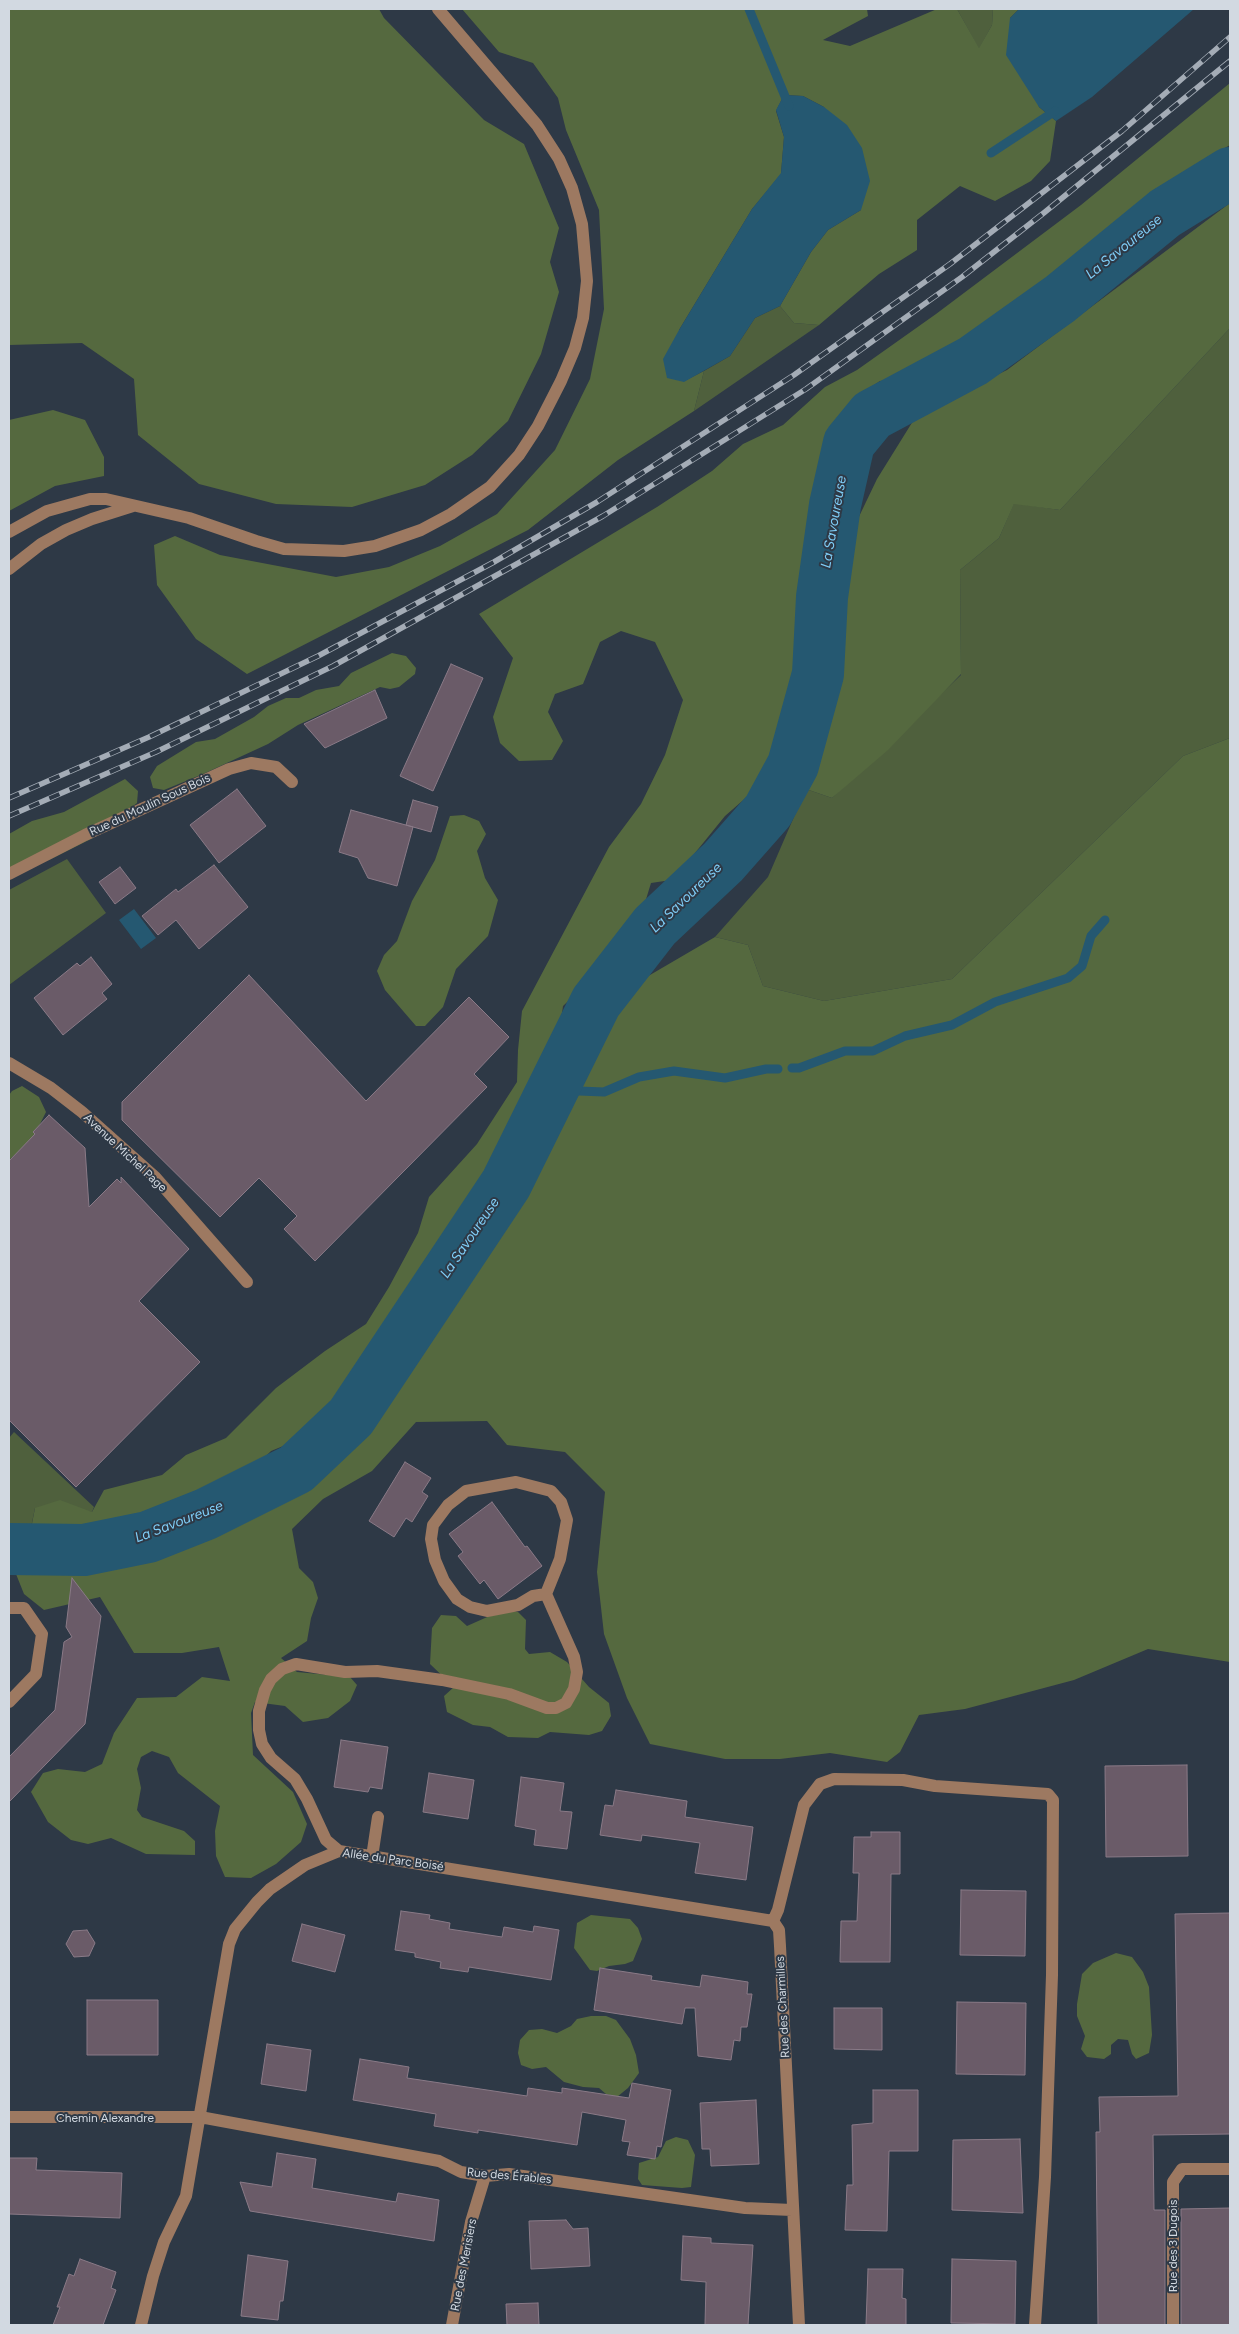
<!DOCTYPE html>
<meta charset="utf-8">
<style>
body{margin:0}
#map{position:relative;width:1239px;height:2334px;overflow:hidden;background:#2e3946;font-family:Figtree,sans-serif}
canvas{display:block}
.frame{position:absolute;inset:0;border:10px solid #d2d9e1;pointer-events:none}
</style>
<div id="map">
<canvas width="1239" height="2334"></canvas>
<div class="frame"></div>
</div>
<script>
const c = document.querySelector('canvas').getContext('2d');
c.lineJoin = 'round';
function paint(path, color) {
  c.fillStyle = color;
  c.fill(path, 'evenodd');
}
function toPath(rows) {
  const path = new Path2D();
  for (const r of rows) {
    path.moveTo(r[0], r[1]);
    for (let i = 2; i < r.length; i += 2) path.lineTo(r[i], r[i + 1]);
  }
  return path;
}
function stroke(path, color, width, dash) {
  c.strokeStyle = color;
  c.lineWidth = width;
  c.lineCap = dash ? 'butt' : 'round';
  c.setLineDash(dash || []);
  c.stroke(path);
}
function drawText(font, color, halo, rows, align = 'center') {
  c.font = font + ' Figtree,sans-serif';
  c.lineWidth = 4;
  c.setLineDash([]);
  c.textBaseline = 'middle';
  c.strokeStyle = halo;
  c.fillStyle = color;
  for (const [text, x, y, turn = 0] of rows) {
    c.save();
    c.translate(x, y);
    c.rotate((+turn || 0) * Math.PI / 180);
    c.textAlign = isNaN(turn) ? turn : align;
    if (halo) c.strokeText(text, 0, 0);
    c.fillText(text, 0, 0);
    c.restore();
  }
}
paint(toPath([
 [957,9,993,9,992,25,979,49],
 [780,306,794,323,819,325,694,411,704,371,730,356,755,318],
 [1230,328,1230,738,1183,756,952,979,824,1001,763,986,748,945,715,937,768,877,806,789,832,798,961,675,960,570,999,538,1014,503,1060,510],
 [67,859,106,913,9,985,9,890],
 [14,1432,94,1507,92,1512,35,1508,30,1532,9,1529,9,1438]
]), '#4f603d');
paint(toPath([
 [9,9,379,9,384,18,484,120,524,144,559,228,550,262,559,292,541,354,508,421,472,455,425,485,352,507,276,504,199,484,138,435,134,379,82,343,9,345],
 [462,9,867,9,868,16,823,40,850,46,937,9,957,9,979,48,992,25,993,9,1019,9,1010,18,1039,107,1056,121,1050,161,1031,181,995,201,960,186,917,220,917,250,879,274,819,325,794,323,780,306,811,252,828,230,861,210,824,107,803,96,784,95,776,111,784,137,781,174,752,209,679,330,684,381,704,371,694,411,618,460,528,530,247,674,196,639,157,585,154,545,175,536,220,555,336,577,389,567,440,546,497,514,555,450,590,379,604,309,599,210,566,130,558,98,533,63,499,52],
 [1230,83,1230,145,1206,159,1134,229,1095,252,1068,280,1039,292,1001,319,938,368,908,379,880,381,852,400,835,427,827,488,808,540,816,568,811,608,803,644,807,670,779,747,756,789,725,816,695,853,678,879,651,883,640,919,583,987,563,1006,557,1049,545,1084,528,1101,498,1162,463,1219,410,1293,386,1337,337,1405,298,1440,271,1451,247,1475,214,1482,141,1519,94,1539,62,1534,48,1541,89,1558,129,1552,174,1516,214,1502,267,1504,312,1478,339,1451,376,1403,515,1195,604,1029,638,982,715,937,748,945,763,986,824,1001,952,979,1183,756,1230,738,1230,1662,1148,1649,1074,1680,965,1709,919,1715,900,1752,887,1762,830,1753,780,1759,725,1759,650,1744,627,1698,604,1634,597,1572,605,1492,565,1452,507,1445,487,1421,416,1422,372,1471,323,1499,292,1529,299,1568,313,1582,318,1598,311,1618,307,1641,281,1658,297,1672,350,1677,357,1685,350,1701,328,1718,303,1722,285,1706,255,1702,251,1713,253,1755,293,1792,307,1824,301,1842,276,1864,251,1878,225,1877,216,1856,215,1831,220,1806,178,1773,169,1757,152,1751,141,1757,137,1769,141,1788,137,1810,142,1817,184,1831,195,1841,195,1855,146,1854,111,1838,88,1844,71,1840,48,1822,31,1792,43,1773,58,1769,85,1772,102,1764,114,1733,137,1698,176,1697,202,1677,230,1681,219,1647,182,1653,134,1653,100,1597,44,1610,24,1594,12,1564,29,1539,35,1508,60,1500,92,1512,104,1490,162,1475,186,1455,226,1438,276,1388,325,1351,366,1324,389,1287,418,1233,429,1197,477,1144,517,1082,518,1050,522,1011,609,847,641,804,665,755,683,700,655,642,621,631,600,642,583,684,555,694,548,712,563,741,552,760,519,761,500,743,493,717,513,658,479,614,657,507,712,471,743,444,783,425,825,387,857,370,936,314,1081,205],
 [1230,203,1230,328,1060,510,1014,504,999,538,960,570,961,674,888,750,832,798,806,789,854,527,877,479,918,413,1007,370],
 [53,410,85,420,104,457,104,476,55,486,9,511,9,420],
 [392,653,406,656,416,668,415,674,399,687,390,689,380,687,298,725,268,744,203,774,164,790,153,788,150,777,157,766,196,742,215,739,254,717,268,706,286,698,299,698,316,690,339,686,351,673],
 [125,779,138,791,137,803,93,838,49,860,9,870,9,834,32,821,64,812],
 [464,815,479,821,486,834,477,851,485,878,498,900,488,936,456,969,443,1007,425,1026,416,1026,385,990,377,971,384,955,397,941,412,901,435,860,450,816],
 [22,1086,39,1097,46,1112,32,1140,9,1160,9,1095,12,1091],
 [503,1610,518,1612,526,1620,525,1649,529,1654,550,1652,567,1662,589,1687,609,1703,611,1716,602,1731,589,1735,550,1732,538,1738,508,1737,490,1727,473,1725,447,1712,444,1696,454,1687,430,1664,432,1628,441,1615,456,1616,467,1626],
 [591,1915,630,1919,638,1928,642,1939,633,1961,625,1964,609,1966,597,1971,590,1970,574,1948,577,1923],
 [1116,1953,1132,1957,1143,1972,1149,1987,1152,2035,1149,2053,1136,2059,1132,2054,1128,2040,1118,2039,1111,2045,1111,2054,1104,2059,1087,2057,1081,2049,1085,2036,1077,2016,1077,2004,1082,1974,1093,1963],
 [591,2016,606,2016,616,2020,630,2039,636,2055,639,2073,628,2088,617,2097,606,2094,599,2088,583,2087,564,2082,546,2067,532,2069,521,2065,518,2053,520,2040,529,2030,542,2029,557,2033,571,2026,577,2019],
 [676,2137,688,2140,695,2155,691,2187,682,2188,642,2185,638,2179,639,2163,658,2157,666,2141]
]), '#55693f');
paint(toPath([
 [1019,9,1194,9,1092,97,1056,121,1039,107,1006,55,1010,18],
 [784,95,803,96,824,107,847,125,862,148,870,181,861,210,828,230,811,252,780,306,755,318,730,356,684,382,667,378,663,359,679,330,752,209,781,173,784,137,776,110],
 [134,909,156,938,141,949,119,920],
 [9,1529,30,1532,29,1539,12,1564,15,1574,9,1575]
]), '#255871');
stroke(toPath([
 [749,9,789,106],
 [991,153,1055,111],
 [792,1068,799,1068,845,1051,873,1051,905,1036,952,1025,995,1002,1068,978,1082,966,1091,936,1105,920],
 [554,1090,604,1092,639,1077,674,1071,725,1078,766,1069,778,1069]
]), '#255871', 9);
stroke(toPath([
 [9,1549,84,1550,148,1537,206,1514,296,1469,351,1417,506,1184,596,1002,655,926,723,862,768,811,793,765,818,674,822,597,835,505,849,443,872,415,973,361,1060,299,1165,213,1230,173]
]), '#255871', 52);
const building = toPath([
 [451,664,483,678,433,791,400,776,451,664],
 [375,690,387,718,325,748,304,724,375,690],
 [237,789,266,826,219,863,190,825,237,789],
 [413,800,438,807,431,832,406,825,413,800],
 [351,810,413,827,397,886,368,878,358,858,339,852,351,810],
 [214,865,248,907,199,949,176,920,158,935,142,916,176,889,178,892,214,865],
 [120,867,136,888,115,904,99,882,120,867],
 [91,957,112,984,102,993,107,999,63,1035,34,998,77,963,80,966,91,957],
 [249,975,366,1101,469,997,509,1037,474,1074,487,1087,315,1261,284,1229,297,1216,259,1178,220,1217,122,1120,122,1102,249,975],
 [49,1115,85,1148,89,1207,117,1179,121,1183,121,1177,189,1249,139,1301,200,1362,76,1487,9,1420,9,1161,35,1134,33,1132,49,1115],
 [405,1462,431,1478,422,1492,428,1496,412,1522,406,1518,394,1537,369,1521,405,1462],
 [492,1502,525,1547,527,1546,542,1566,498,1599,484,1580,480,1584,458,1556,463,1552,449,1534,492,1502],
 [72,1578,101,1616,85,1724,9,1802,9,1757,55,1710,64,1642,72,1637,66,1627,72,1578],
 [341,1740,388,1747,382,1789,370,1787,368,1792,334,1787,341,1740],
 [1187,1765,1188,1856,1106,1857,1105,1766,1187,1765],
 [429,1773,474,1780,468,1819,423,1812,429,1773],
 [521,1777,564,1783,560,1811,572,1812,567,1849,534,1845,536,1830,515,1826,521,1777],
 [616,1790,687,1801,685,1817,753,1827,746,1880,695,1873,700,1843,642,1835,641,1841,600,1835,605,1805,613,1806,616,1790],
 [871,1832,900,1832,900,1874,891,1874,890,1962,840,1962,841,1921,857,1921,859,1873,853,1873,854,1837,871,1837,871,1832],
 [961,1890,1026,1891,1025,1956,960,1955,961,1890],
 [401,1911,430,1915,429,1919,450,1923,449,1929,502,1937,504,1927,533,1932,534,1926,559,1930,551,1980,469,1967,468,1972,440,1968,441,1962,415,1957,415,1953,395,1950,401,1911],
 [1230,1913,1230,2134,1153,2135,1154,2210,1165,2210,1165,2325,1098,2325,1096,2132,1100,2132,1099,2097,1178,2096,1175,1914,1230,1913],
 [302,1924,345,1935,335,1972,292,1961,302,1924],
 [87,1930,95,1943,89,1956,74,1957,66,1944,73,1931,87,1930],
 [600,1968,652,1976,651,1980,700,1987,702,1975,748,1982,747,1994,752,1994,747,2027,741,2027,740,2041,734,2040,731,2060,698,2056,695,2008,685,2008,682,2024,594,2010,600,1968],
 [87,2000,158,2000,158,2055,87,2055,87,2000],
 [957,2002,1026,2003,1025,2075,956,2074,957,2002],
 [834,2008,882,2008,882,2050,834,2049,834,2008],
 [267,2044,311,2050,306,2091,261,2084,267,2044],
 [360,2059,409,2067,407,2078,527,2096,528,2088,562,2093,562,2088,629,2098,632,2083,671,2090,661,2147,657,2146,655,2159,627,2155,630,2142,622,2141,626,2120,582,2112,577,2145,478,2130,478,2133,434,2126,436,2114,353,2100,360,2059],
 [873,2090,918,2090,918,2151,889,2151,887,2231,845,2230,847,2185,853,2185,852,2125,873,2123,873,2090],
 [756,2100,759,2164,711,2166,710,2149,702,2149,700,2103,756,2100],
 [1020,2139,1023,2213,952,2210,953,2140,1020,2139],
 [277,2153,316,2159,312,2188,396,2202,398,2193,439,2200,434,2241,250,2211,240,2182,272,2187,277,2153],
 [9,2158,37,2158,36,2170,122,2173,120,2218,9,2214,9,2158],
 [1230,2208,1230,2325,1181,2325,1181,2209,1230,2208],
 [566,2220,573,2229,588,2228,590,2266,531,2269,529,2221,566,2220],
 [683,2236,711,2238,711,2243,753,2245,748,2325,705,2325,706,2282,681,2280,683,2236],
 [248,2255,288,2261,283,2301,280,2301,278,2320,241,2316,248,2255],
 [80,2259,116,2272,111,2288,116,2290,103,2325,53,2325,60,2307,57,2307,69,2274,74,2276,80,2259],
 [952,2259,1016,2261,1015,2324,951,2323,952,2259],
 [868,2269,903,2269,902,2298,906,2299,906,2325,866,2325,868,2269],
 [538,2303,539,2325,507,2325,506,2304,538,2303]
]);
paint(building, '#6a5b68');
stroke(building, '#8a7a87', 1);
stroke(toPath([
 [9,532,47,511,90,499,106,499,189,518,256,541,284,549,344,551,375,546,421,530,451,514,490,487,519,455,538,426,561,381,575,348,583,318,587,281,582,224,572,188,559,159,537,125,438,9],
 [9,569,41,544,66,530,92,519,133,506],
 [9,874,85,835,229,769,251,763,276,767,292,782],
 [9,1063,51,1088,82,1112,155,1177,247,1282],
 [9,1608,24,1608,42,1634,36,1674,9,1702],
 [339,1851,326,1840,307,1799,295,1779,271,1758,262,1744,259,1730,259,1711,265,1690,271,1679,282,1669,296,1664,345,1672,377,1671,442,1680,509,1694,547,1708,556,1708,566,1703,574,1689,577,1672,574,1657,546,1594,560,1559,567,1520,561,1502,551,1491,516,1482,466,1491,448,1505,433,1525,431,1539,435,1560,444,1581,457,1599,470,1607,487,1611,518,1605,533,1596,546,1594],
 [372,1857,378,1817],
 [773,1921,778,1910,804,1805,820,1784,834,1779,903,1780,935,1786,1048,1794,1053,1800,1052,1975,1045,2177,1035,2325],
 [773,1921,779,1930,780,1946,799,2325],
 [9,2117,200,2117,439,2161,461,2172,485,2176,509,2174,745,2208,792,2210],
 [141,2325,153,2276,164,2242,186,2196,229,1944,235,1929,257,1902,270,1889,305,1865,339,1851,773,1921],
 [452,2325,471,2222,485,2176],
 [1173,2325,1173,2182,1182,2169,1230,2169]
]), '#9d7961', 12);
const rail = toPath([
 [9,798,149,737,318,656,494,562,597,502,794,375,950,264,1122,131,1230,37],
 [9,816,156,752,333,666,603,516,806,389,962,277,1045,212,1230,61]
]);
stroke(rail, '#a4acb6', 5.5);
stroke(rail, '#2e3946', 4, [11]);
drawText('12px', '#d2d9e1', '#2e3946', [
 ["Rue du Moulin Sous Bois",150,805,-25],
 ["Avenue Michel Page",125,1153,43],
 ["Allée du Parc Boisé",393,1860,8],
 ["Rue des Charmilles",783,2007,-93],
 ["Chemin Alexandre",105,2118],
 ["Rue des Érables",509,2176,5],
 ["Rue des 3 Dugois",1173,2246,-90],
 ["Rue des Merisiers",464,2265,-79]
]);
drawText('italic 14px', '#7fcef8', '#2e3946', [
 ["La Savoureuse",1124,247,-39],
 ["La Savoureuse",834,522,-80],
 ["La Savoureuse",686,898,-44],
 ["La Savoureuse",470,1238,-56],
 ["La Savoureuse",179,1522,-21]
]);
</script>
